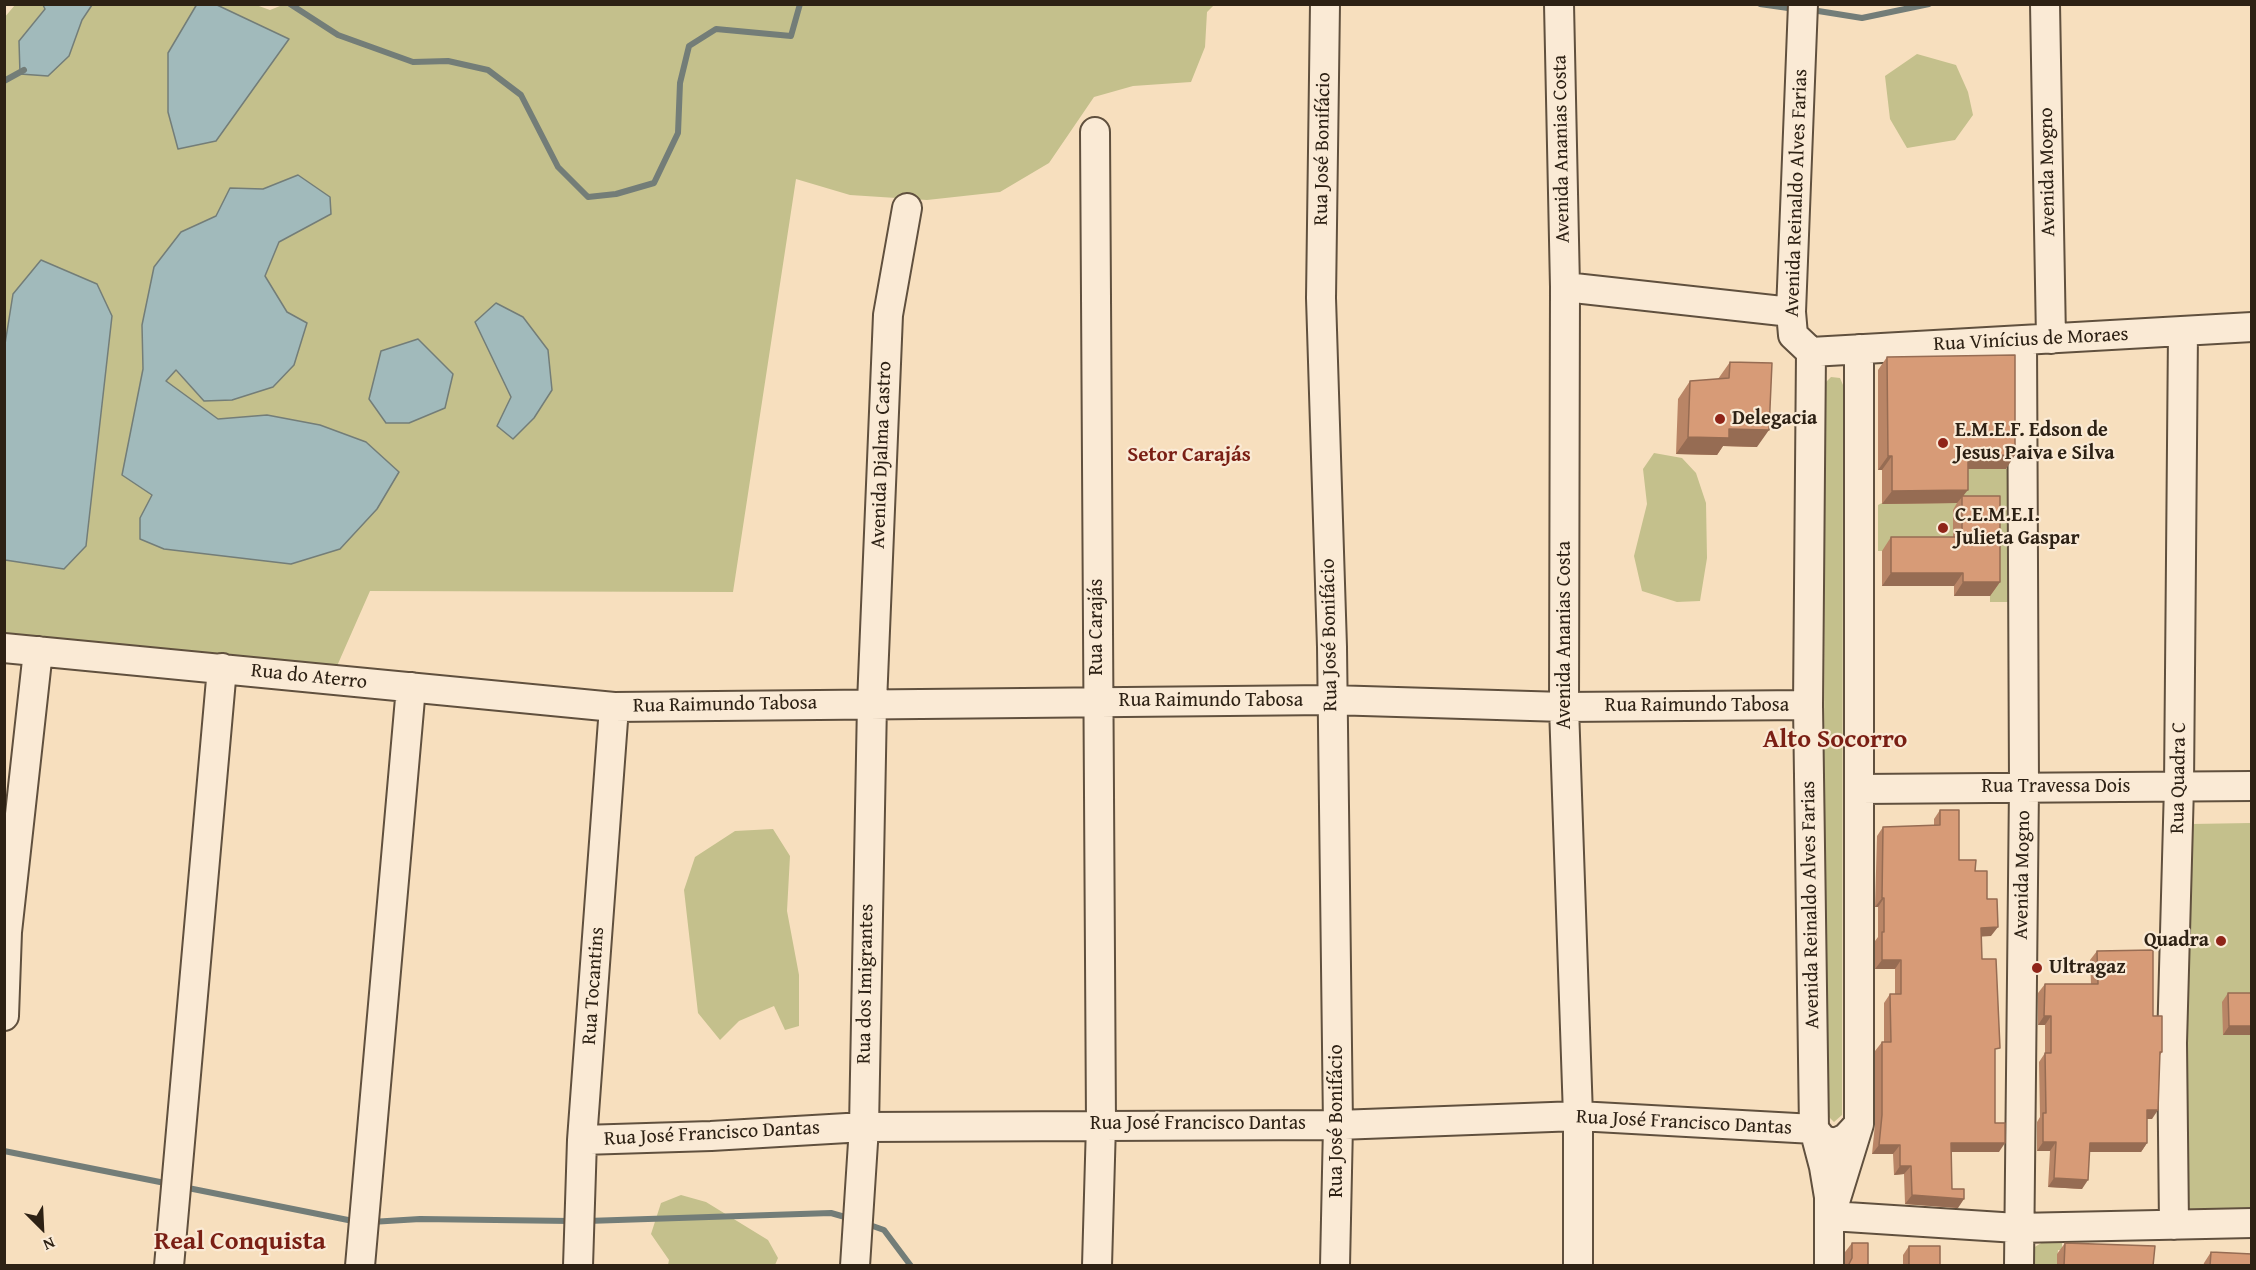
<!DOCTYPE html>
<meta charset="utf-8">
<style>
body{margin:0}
#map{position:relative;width:2256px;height:1270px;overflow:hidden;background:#f7dfbe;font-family:"Gentium Book Plus",serif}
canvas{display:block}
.frame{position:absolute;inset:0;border:6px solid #2d2114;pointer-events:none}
.north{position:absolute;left:12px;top:1198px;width:60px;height:60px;-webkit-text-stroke:4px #faead5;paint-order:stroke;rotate:156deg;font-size:16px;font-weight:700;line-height:24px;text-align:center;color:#2d2114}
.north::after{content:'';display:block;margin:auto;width:21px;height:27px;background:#2d2114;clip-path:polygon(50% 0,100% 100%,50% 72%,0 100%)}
</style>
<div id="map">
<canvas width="2256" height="1270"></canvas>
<div class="frame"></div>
<div class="north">N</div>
</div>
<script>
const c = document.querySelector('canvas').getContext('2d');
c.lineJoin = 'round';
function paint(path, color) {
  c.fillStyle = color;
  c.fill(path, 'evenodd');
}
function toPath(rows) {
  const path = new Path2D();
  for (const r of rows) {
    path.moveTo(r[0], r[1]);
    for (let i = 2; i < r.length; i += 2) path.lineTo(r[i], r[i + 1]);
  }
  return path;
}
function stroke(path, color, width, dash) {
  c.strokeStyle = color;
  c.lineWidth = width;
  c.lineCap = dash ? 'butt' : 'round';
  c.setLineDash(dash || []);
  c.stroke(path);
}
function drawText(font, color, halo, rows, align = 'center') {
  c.font = font + ' "Gentium Book Plus",serif';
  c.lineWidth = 4.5;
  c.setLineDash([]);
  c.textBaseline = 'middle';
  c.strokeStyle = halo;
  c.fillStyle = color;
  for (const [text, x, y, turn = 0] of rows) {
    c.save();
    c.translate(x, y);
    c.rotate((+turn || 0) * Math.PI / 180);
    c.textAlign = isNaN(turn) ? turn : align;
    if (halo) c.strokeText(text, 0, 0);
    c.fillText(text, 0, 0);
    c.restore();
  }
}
paint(toPath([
 [285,4,1214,5,1207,12,1205,47,1191,82,1133,86,1094,97,1049,163,1000,192,927,200,850,195,796,179,733,592,370,591,337,666,5,636,5,560,64,569,13,294,5,344,4,18,15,5,43,5,45,8,19,41,20,74,69,56,82,20,92,5,197,5,168,53,168,112,178,149,289,39,217,5,256,5,270,10],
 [298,175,279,242,265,277,287,312,204,401,175,370,165,381,218,419,267,415,366,442,399,473,140,518,152,495,143,369,142,325,181,232,216,216,230,189,263,189],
 [1917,54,1956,65,1968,92,1973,115,1955,140,1907,148,1890,119,1885,76],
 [1831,377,1840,378,1843,385,1842,1115,1834,1122,1828,1116,1824,765,1825,391,1825,383],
 [1654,453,1682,458,1696,473,1706,503,1707,558,1700,601,1677,602,1642,591,1634,556,1647,504,1643,469],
 [1948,469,2007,469,2008,602,1990,602,1990,510,1953,551,1878,551,1878,505],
 [2251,823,2251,1217,2194,1219,2183,1208,2181,1030,2191,824],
 [773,829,790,856,787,911,799,975,799,1026,785,1030,774,1006,739,1021,720,1040,698,1013,684,890,695,857,735,831],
 [681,1195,706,1202,768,1240,778,1258,775,1265,668,1265,669,1260,651,1234,661,1203],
 [2062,1241,2062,1250,2058,1250,2057,1265,2031,1266,2033,1248,2043,1242]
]), '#c4c08c');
const water = toPath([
 [197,4,217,5,289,39,216,141,178,149,168,112,168,53,197,4],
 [43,5,92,5,82,20,69,56,48,76,20,74,19,41,45,9,43,5],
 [298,175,330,197,331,214,279,242,265,276,287,312,307,323,294,365,273,387,232,400,204,401,176,370,166,381,218,419,267,415,320,425,366,442,399,472,377,509,340,549,291,564,164,549,140,539,140,518,152,495,122,475,143,369,142,325,154,267,181,232,216,216,230,188,263,189,298,175],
 [41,260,97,284,112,316,86,546,64,569,5,560,5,344,13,294,41,260],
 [496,303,523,317,548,350,552,390,534,418,513,439,497,426,511,397,475,322,496,303],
 [418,339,453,374,445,408,409,423,386,423,369,399,381,351,418,339]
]);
paint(water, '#a1babb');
stroke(water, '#737d78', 1.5);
stroke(toPath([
 [290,4,338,35,413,62,448,61,488,70,521,95,558,167,588,197,616,194,654,183,678,133,680,83,689,46,716,29,791,36,800,4],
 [1760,4,1795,9],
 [1812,10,1862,18,1929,4],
 [4,81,24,70],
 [4,1151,170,1184],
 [183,1187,358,1222],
 [587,1221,831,1213,852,1219],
 [371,1222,420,1219,571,1221],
 [864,1223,884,1230,911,1266]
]), '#737d78', 6);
const minor = toPath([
 [1325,4,1321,298,1332,647,1338,1125,1335,1266],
 [1559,4,1565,287,1564,707,1578,1116,1578,1266],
 [1803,4,1791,312,1793,335,1811,352,1808,705,1814,1129,1823,1140,1835,1143,1846,1138,1859,1124,1859,349],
 [2045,4,2051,339],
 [1095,132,1101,1124,1097,1266],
 [1565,287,1791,312],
 [1811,352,2252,327],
 [4,648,614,707,1330,700,1564,707,1808,705],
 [1861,789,2252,786],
 [4,1016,7,932,38,651],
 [582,1140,711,1136,864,1127,1338,1125,1578,1116,1814,1129,1824,1167,1829,1197,1829,1266],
 [1834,1205,1859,1124],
 [1831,1216,2017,1228,2252,1223],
 [2174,1225,2172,1043,2179,786,2183,331],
 [169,1266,222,668],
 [360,1266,411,687],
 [578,1266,582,1140,614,707],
 [855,1266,864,1127,872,703,888,315,907,208],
 [2019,1266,2024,786,2022,340]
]);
stroke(minor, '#60503e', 32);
stroke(minor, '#faead5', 28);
paint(toPath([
 [1887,357,2006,469,1968,469,1964,496,2000,582,1990,596,1954,596,1954,586,1882,586,1882,551,1891,537,1953,537,1953,510,1957,503,1882,504,1882,470,1878,470,1878,370],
 [1730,362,1757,447,1723,446,1717,455,1676,454,1678,399,1690,381,1718,379],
 [1940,810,1959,860,1975,871,1987,899,1991,936,1982,936,1982,959,1995,1055,1995,1123,1999,1152,1951,1152,1952,1189,1958,1208,1905,1204,1904,1174,1894,1175,1893,1154,1872,1154,1875,1124,1875,1051,1882,1042,1884,1042,1884,1003,1890,994,1895,994,1895,969,1875,969,1875,941,1878,937,1878,907,1875,907,1877,836,1883,827,1934,826,1934,819],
 [2097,951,2153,1016,2162,1052,2160,1055,2152,1119,2147,1119,2147,1143,2141,1152,2090,1152,2082,1189,2048,1187,2050,1151,2037,1151,2037,1122,2040,1117,2039,1062,2045,1053,2045,1025,2038,1025,2038,993,2045,984,2091,984,2090,960],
 [2228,993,2252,1035,2223,1035,2222,1002],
 [1852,1243,1868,1266,1845,1266,1845,1252],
 [2065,1243,2153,1266,2057,1266,2057,1254],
 [1909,1246,1940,1266,1903,1266,1903,1255],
 [2211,1252,2252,1266,2203,1266,2204,1263]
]), '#b98566');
paint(toPath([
 [1729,429,1769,430,1757,447,1723,446,1717,455,1676,454,1688,437],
 [2015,455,2006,469,1958,469,1968,456],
 [1888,456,1892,456,1882,470,1878,470],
 [1968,490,1957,503,1882,504,1892,491],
 [1891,573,1963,573,1954,586,1882,586],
 [1963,582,2000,582,1990,596,1954,596],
 [1882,898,1884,898,1878,907,1875,907],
 [1998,927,1991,936,1975,937,1981,928],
 [1882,960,1901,960,1895,969,1875,969],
 [2044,1016,2051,1016,2045,1025,2038,1025],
 [2229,1026,2252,1026,2252,1035,2223,1035],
 [2147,1110,2158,1110,2152,1119,2141,1119],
 [2043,1142,2056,1142,2050,1151,2037,1151],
 [1951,1143,2005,1143,1999,1152,1944,1152],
 [2090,1143,2147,1143,2141,1152,2084,1152],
 [1879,1145,1900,1145,1893,1154,1872,1154],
 [1900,1166,1911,1166,1904,1174,1894,1175],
 [2054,1178,2088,1180,2082,1189,2048,1187],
 [1912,1195,1964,1199,1958,1208,1905,1204]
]), '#966c53');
const building = toPath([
 [2015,355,2015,455,1968,456,1968,490,1892,491,1892,456,1888,456,1887,357,2015,355],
 [1730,362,1772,363,1769,430,1729,429,1729,438,1688,437,1690,381,1729,378,1730,362],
 [1962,496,2000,496,2000,582,1963,582,1963,573,1891,573,1891,537,1962,537,1962,496],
 [1940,810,1959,810,1959,860,1976,860,1975,871,1987,871,1987,899,1997,899,1998,927,1981,928,1982,959,1996,959,2000,1048,1995,1049,1995,1123,2005,1123,2005,1143,1951,1143,1952,1189,1964,1189,1964,1199,1912,1195,1911,1166,1900,1166,1900,1145,1879,1145,1882,1115,1882,1042,1891,1042,1890,994,1901,994,1901,960,1882,960,1882,932,1884,932,1884,898,1882,898,1883,827,1940,825,1940,810],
 [2153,950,2153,1016,2162,1016,2162,1052,2160,1052,2158,1110,2147,1110,2147,1143,2090,1143,2088,1180,2054,1178,2056,1142,2043,1142,2043,1113,2046,1113,2045,1053,2051,1053,2051,1016,2044,1016,2045,984,2098,984,2097,951,2153,950],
 [2228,993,2252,993,2252,1026,2229,1026,2228,993],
 [1852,1243,1868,1243,1868,1266,1848,1266,1852,1258,1852,1243],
 [2065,1243,2155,1246,2153,1266,2064,1266,2065,1243],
 [1909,1246,1940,1246,1940,1266,1909,1266,1909,1246],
 [2211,1252,2252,1254,2252,1266,2210,1266,2211,1252]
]);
paint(building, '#d79b77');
stroke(building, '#966c53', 1.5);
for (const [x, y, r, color] of [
 [1720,419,6,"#8f2418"],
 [1943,443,6,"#8f2418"],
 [1943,528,6,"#8f2418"],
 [2221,941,6,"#8f2418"],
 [2037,968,6,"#8f2418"]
]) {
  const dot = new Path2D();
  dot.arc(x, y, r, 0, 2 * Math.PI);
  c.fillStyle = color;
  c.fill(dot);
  stroke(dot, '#faead5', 2);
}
drawText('20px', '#2d2114', '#faead5', [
 ["Rua José Bonifácio",1323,149,-89],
 ["Avenida Ananias Costa",1562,149,-91],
 ["Avenida Mogno",2048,172,-91],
 ["Avenida Reinaldo Alves Farias",1797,193,-88],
 ["Rua Vinícius de Moraes",2031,340,-3],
 ["Avenida Djalma Castro",882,455,-88],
 ["Rua Carajás",1097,627,-90],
 ["Rua José Bonifácio",1330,635,-91],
 ["Avenida Ananias Costa",1565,635,-90],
 ["Rua do Aterro",309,677,6],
 ["Rua Raimundo Tabosa",1211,701],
 ["Rua Raimundo Tabosa",725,705,-1],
 ["Rua Raimundo Tabosa",1697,706],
 ["Rua Quadra C",2179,778,-89],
 ["Rua Travessa Dois",2056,787],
 ["Avenida Mogno",2023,875,-89],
 ["Avenida Reinaldo Alves Farias",1811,905,-91],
 ["Rua dos Imigrantes",866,984,-89],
 ["Rua Tocantins",594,986,-86],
 ["Rua José Bonifácio",1337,1121,-90],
 ["Rua José Francisco Dantas",1684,1123,3],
 ["Rua José Francisco Dantas",1198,1124],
 ["Rua José Francisco Dantas",712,1134,-3]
]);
drawText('bold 20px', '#2d2114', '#faead5', [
 ["Delegacia",1732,419],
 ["E.M.E.F. Edson de",1955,431],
 ["Jesus Paiva e Silva",1955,454],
 ["C.E.M.E.I.",1955,516],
 ["Julieta Gaspar",1955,539],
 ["Quadra",2209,941,"right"],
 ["Ultragaz",2049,968]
], 'left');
drawText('bold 21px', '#7a1f14', '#faead5', [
 ["Setor Carajás",1189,456]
]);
drawText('bold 26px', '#7a1f14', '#faead5', [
 ["Alto Socorro",1835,740],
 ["Real Conquista",240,1242]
]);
</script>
